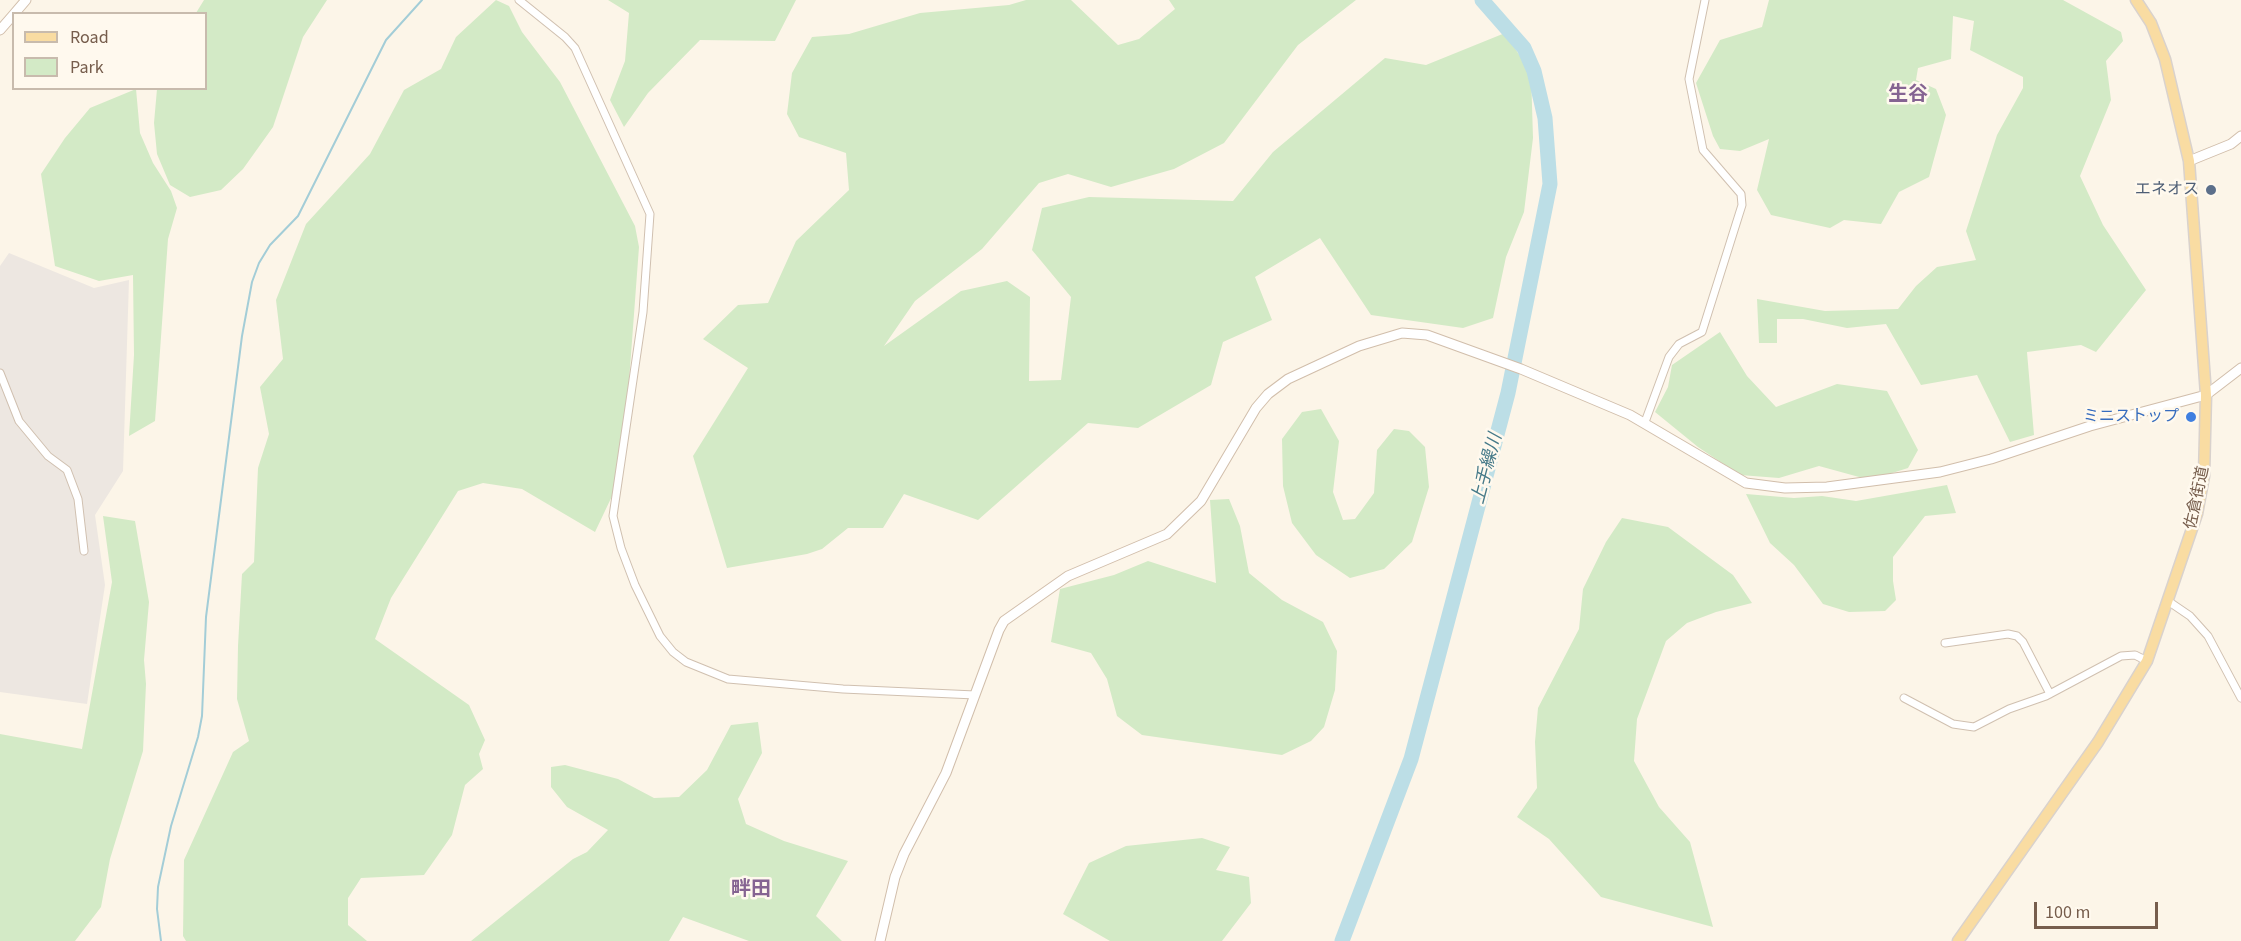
<!DOCTYPE html>
<meta charset="utf-8">
<style>
body{margin:0}
#map{position:relative;width:2241px;height:941px;overflow:hidden;background:#fcf5e8;font-family:"Source Sans 3",sans-serif}
canvas{display:block}
.legend{position:absolute;left:12px;top:12px;width:195px;height:78px;box-sizing:border-box;background:#fff9ee;border:2px solid #c8bbad;margin:0;padding:8px 10px;list-style:none;font-size:18px;color:#765d4c}
.legend li{display:flex;align-items:center;gap:12px;height:30px}
.legend b{width:30px;border:2px solid #c8bbad}
.scale{position:absolute;left:2034px;top:902px;width:124px;height:27px;box-sizing:border-box;border:3px solid #765d4c;border-top:0;padding-left:8px;font-size:18px;line-height:21px;white-space:nowrap;color:#765d4c;-webkit-text-stroke:4px #fff9ee;paint-order:stroke}
</style>
<div id="map">
<canvas width="2241" height="941"></canvas>
<ul class="legend">
<li><b style="height:8px;background:#f9dca2"></b>Road</li>
<li><b style="height:16px;background:#d3eac6"></b>Park</li>
</ul>
<div class="scale">100 m</div>
</div>
<script>
const c = document.querySelector('canvas').getContext('2d');
c.lineJoin = 'round';
function paint(path, color) {
  c.fillStyle = color;
  c.fill(path, 'evenodd');
}
function toPath(rows) {
  const path = new Path2D();
  for (const r of rows) {
    path.moveTo(r[0], r[1]);
    for (let i = 2; i < r.length; i += 2) path.lineTo(r[i], r[i + 1]);
  }
  return path;
}
function stroke(path, color, width, dash) {
  c.strokeStyle = color;
  c.lineWidth = width;
  c.lineCap = dash ? 'butt' : 'round';
  c.setLineDash(dash || []);
  c.stroke(path);
}
function drawText(font, color, halo, rows, align = 'center') {
  c.font = font + ' "Source Sans 3","Noto Sans JP",sans-serif';
  c.lineWidth = 5;
  c.setLineDash([]);
  c.textBaseline = 'middle';
  c.strokeStyle = halo;
  c.fillStyle = color;
  for (const [text, x, y, turn = 0] of rows) {
    c.save();
    c.translate(x, y);
    c.rotate((+turn || 0) * Math.PI / 180);
    c.textAlign = isNaN(turn) ? turn : align;
    if (halo) c.strokeText(text, 0, 0);
    c.fillText(text, 0, 0);
    c.restore();
  }
}
paint(toPath([
 [9,253,94,288,129,280,123,471,95,515,105,585,87,704,0,692,0,266]
]), '#ede7e1');
paint(toPath([
 [204,0,327,0,303,37,273,127,243,169,221,190,190,197,170,185,157,154,154,123,157,89,206,88,206,14,196,13],
 [496,0,509,6,522,32,560,82,635,226,639,247,622,475,595,532,522,489,483,483,458,491,391,598,375,639,469,705,485,740,479,754,483,769,465,785,452,835,424,875,361,878,348,898,348,925,367,941,186,941,183,936,184,860,233,752,249,741,237,699,238,646,242,574,254,562,258,468,269,434,260,387,283,359,276,300,306,224,370,154,404,90,441,69,456,37],
 [608,0,796,0,775,41,700,40,648,93,624,127,610,100,625,61,629,13],
 [1026,0,1071,0,1118,45,1139,39,1175,9,1169,0,1356,0,1298,45,1224,143,1174,169,1111,187,1068,174,1039,183,982,249,915,301,884,346,961,291,1007,281,1030,297,1029,381,1061,380,1071,297,1032,250,1042,208,1089,197,1233,201,1273,152,1385,58,1426,65,1505,33,1531,73,1533,138,1524,212,1506,257,1493,318,1463,328,1371,315,1320,238,1255,277,1272,320,1223,342,1211,385,1138,428,1088,423,978,520,904,494,883,528,848,528,822,549,807,554,727,568,693,456,748,368,703,339,738,305,768,303,796,241,849,190,846,153,799,137,787,114,792,73,812,37,849,34,920,13,1009,5],
 [1769,0,2063,0,2121,32,2123,41,2106,61,2111,100,2080,176,2103,225,2146,290,2096,352,2081,345,2027,352,2034,435,2010,442,1977,375,1921,385,1886,324,1847,328,1803,319,1777,319,1777,343,1759,343,1757,299,1825,311,1898,309,1916,286,1937,267,1976,260,1966,231,1997,135,2023,88,2023,77,1970,50,1974,21,1953,16,1951,59,1918,68,1916,80,1936,89,1946,115,1929,177,1899,192,1881,224,1844,220,1830,228,1771,215,1757,190,1769,139,1740,151,1720,149,1713,136,1696,83,1720,40,1762,27],
 [136,89,140,133,153,163,171,191,177,208,168,239,155,421,129,436,134,355,133,275,99,281,55,266,41,174,65,138,90,108],
 [1720,332,1747,376,1776,407,1837,384,1887,391,1918,450,1908,468,1870,480,1819,466,1779,478,1740,475,1698,447,1655,412,1668,387,1672,365],
 [1321,409,1339,441,1333,492,1343,520,1355,519,1374,493,1377,450,1394,429,1409,431,1425,447,1429,487,1412,542,1384,569,1350,578,1316,555,1292,523,1283,486,1282,439,1302,412],
 [1947,485,1956,513,1925,516,1893,557,1893,581,1896,600,1885,611,1849,612,1823,604,1794,565,1770,543,1746,494,1794,498,1822,496,1856,501],
 [1229,499,1240,526,1249,573,1282,600,1323,622,1337,651,1335,690,1324,727,1311,741,1282,755,1142,735,1117,716,1107,679,1091,653,1051,642,1060,589,1114,575,1148,561,1216,583,1210,500],
 [103,516,135,521,149,602,144,660,146,684,143,751,110,859,101,907,75,941,0,941,0,734,82,749,112,582],
 [1622,518,1668,527,1733,575,1752,603,1716,612,1687,623,1666,641,1637,719,1634,761,1659,807,1690,842,1713,927,1601,897,1549,839,1517,817,1537,788,1535,742,1538,708,1579,629,1583,589,1606,542],
 [758,722,762,753,738,799,746,824,784,841,848,861,816,916,842,941,749,941,683,917,669,941,471,941,573,859,587,852,608,830,567,807,551,787,551,767,565,765,618,779,654,798,679,797,707,770,731,725],
 [1202,838,1230,847,1216,870,1249,877,1251,903,1222,941,1110,941,1063,914,1089,863,1126,846]
]), '#d3eac6');
stroke(toPath([
 [161,941,157,909,158,887,171,826,198,737,202,716,206,617,242,336,252,282,259,263,270,245,298,216,386,40,422,0]
]), '#a3cdd7', 2);
stroke(toPath([
 [1342,941,1411,759,1508,393,1550,184,1545,118,1534,71,1524,48,1482,0]
]), '#bcdee6', 15);
const street = toPath([
 [519,0,565,37,575,48,650,214,643,312,613,516,621,548,635,585,660,636,673,652,686,662,728,679,843,689,975,695],
 [0,373,19,421,48,456,67,470,78,499,84,551],
 [1645,422,1669,357,1679,344,1702,332,1742,205,1741,194,1703,150,1689,79,1705,0],
 [2168,601,2190,616,2208,636,2241,698],
 [1945,643,2008,634,2017,636,2023,642,2050,694],
 [1904,698,1953,724,1974,727,2009,709,2046,696,2121,656,2135,655,2147,661]
]);
const secondary = toPath([
 [14,14,26,0],
 [0,30,14,14],
 [2189,161,2231,144,2241,136],
 [880,941,895,877,904,854,946,773,999,630,1004,621,1068,576,1167,534,1201,501,1256,408,1268,394,1288,379,1359,346,1402,333,1427,335,1521,369,1630,415,1746,483,1785,488,1827,487,1940,472,1991,459,2090,426,2206,395,2241,368]
]);
const primary = toPath([
 [1958,941,2098,742,2147,661,2197,514,2204,476,2206,395,2189,161,2165,59,2151,23,2136,0]
]);
stroke(street, '#d0c0b0', 9);
stroke(secondary, '#d1beab', 11);
stroke(primary, '#d9d2cd', 13);
stroke(street, '#fff', 7);
stroke(secondary, '#fff', 9);
stroke(primary, '#f9dca2', 10);
for (const [x, y, r, color] of [
 [2211,190,6,"#5c6f8a"],
 [2191,417,6,"#3f7fe0"]
]) {
  const dot = new Path2D();
  dot.arc(x, y, r, 0, 2 * Math.PI);
  c.fillStyle = color;
  c.fill(dot);
  stroke(dot, '#fff9ee', 2);
}
drawText('16px', '#4e5e75', '#fff9ee', [
 ["エネオス",2199,190]
], 'right');
drawText('16px', '#366cbe', '#fff9ee', [
 ["ミニストップ",2179,417]
], 'right');
drawText('16px', '#765d4c', '#fff9ee', [
 ["佐倉街道",2198,498,-78]
]);
drawText('italic 18px', '#467a89', '#fff9ee', [
 ["上手繰川",1488,469,-75]
]);
drawText('bold 20px', '#856492', '#fff9ee', [
 ["生谷",1908,96],
 ["畔田",751,891]
]);
</script>
